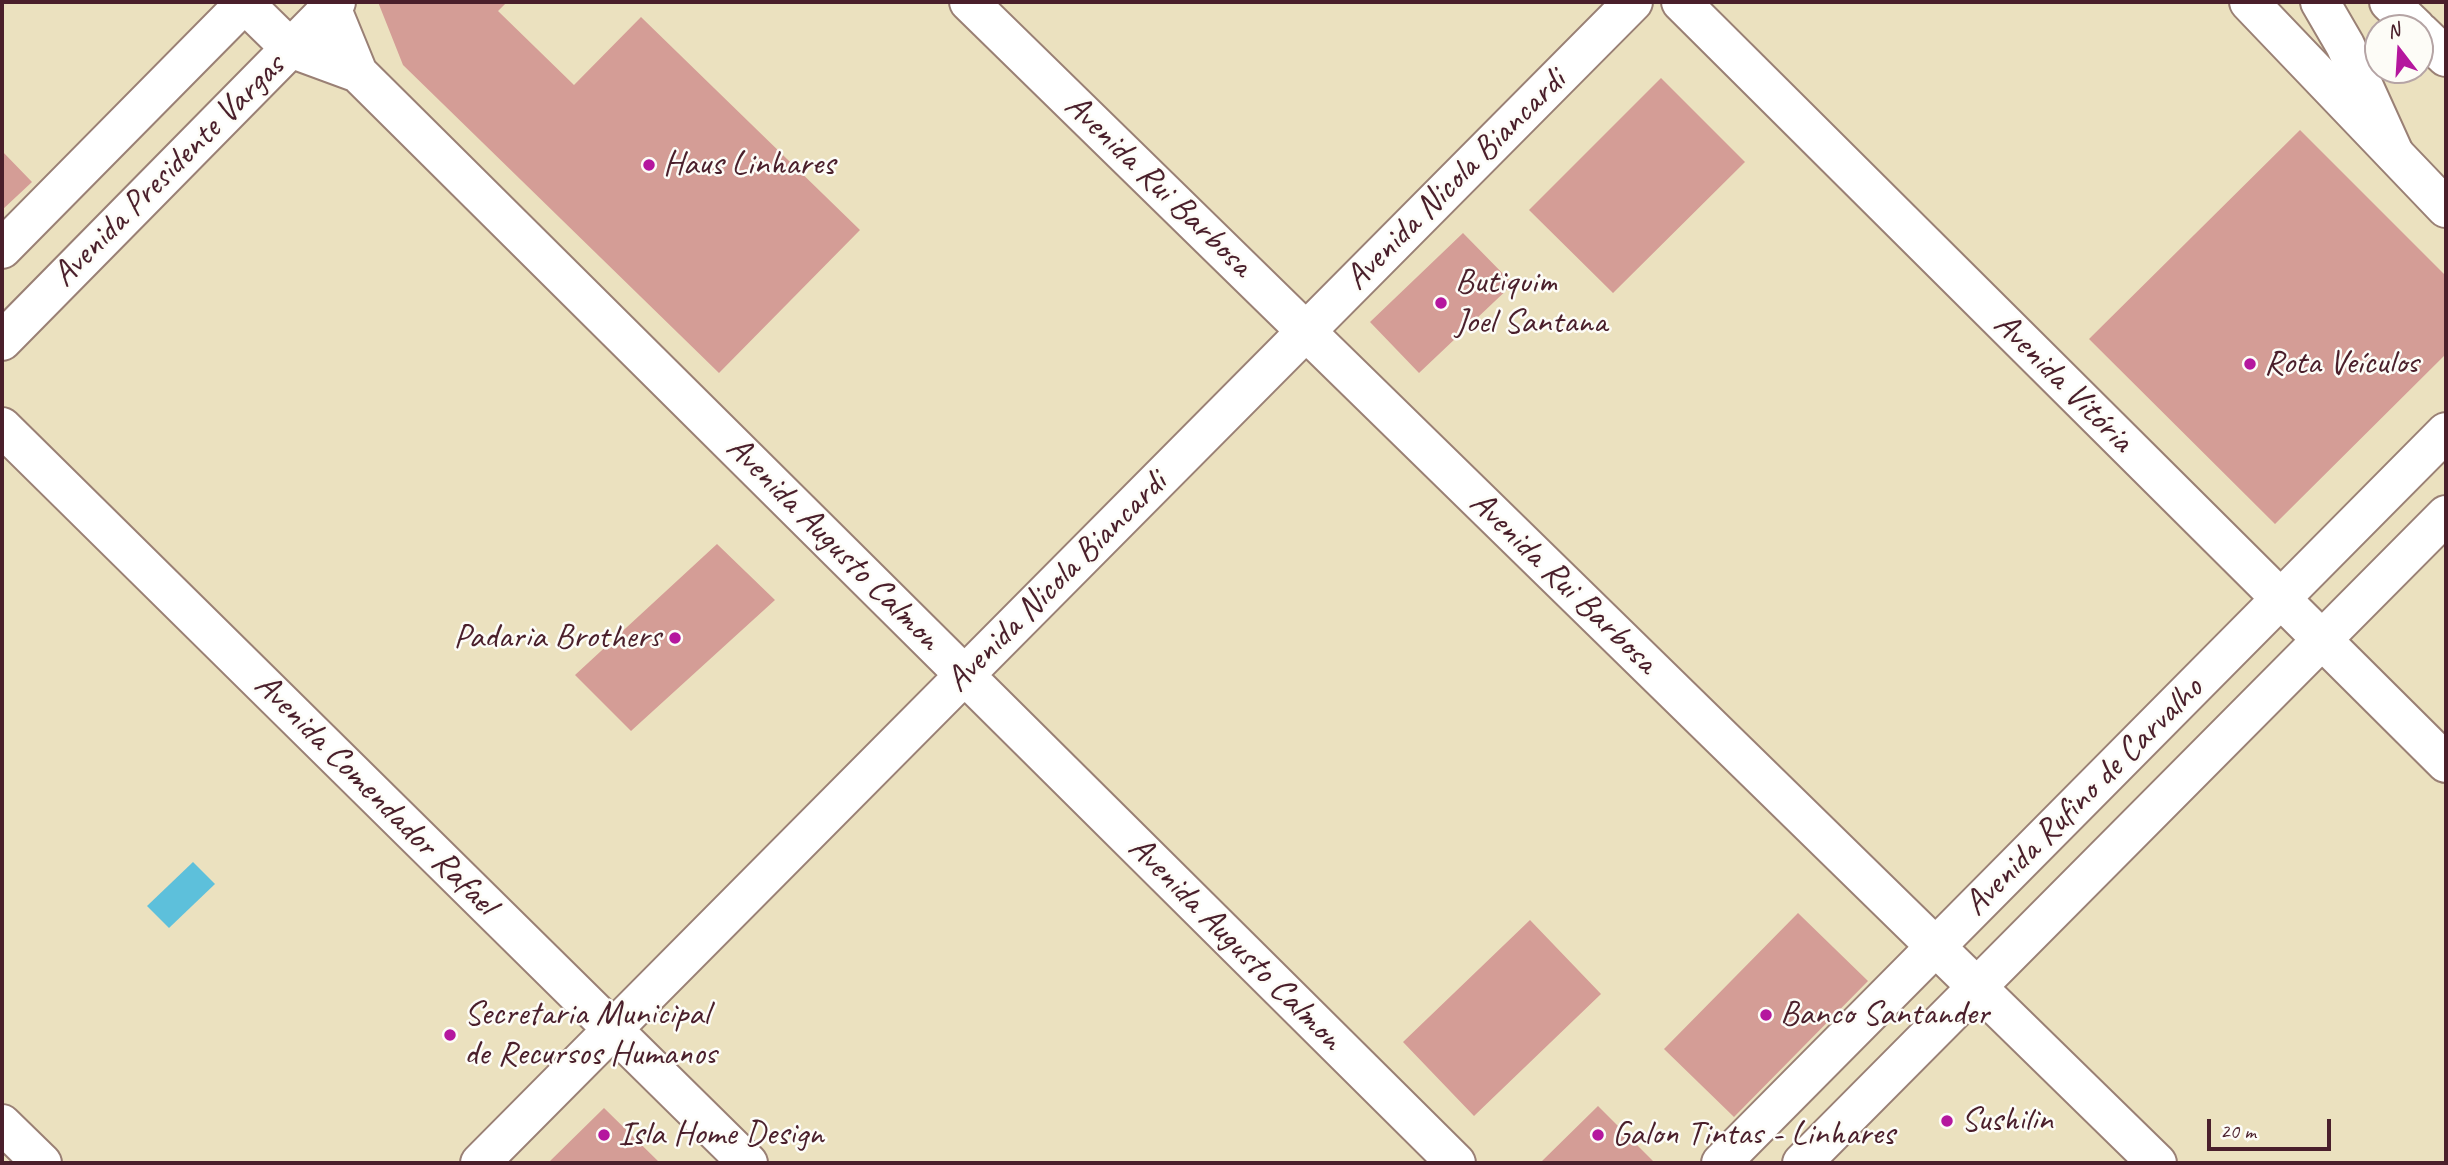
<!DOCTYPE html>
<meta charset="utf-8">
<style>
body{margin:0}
#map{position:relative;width:2448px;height:1165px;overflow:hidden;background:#ebe1bf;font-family:Caveat,sans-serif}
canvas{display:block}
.frame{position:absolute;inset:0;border:4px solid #4a1f2b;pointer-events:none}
.north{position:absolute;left:2364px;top:14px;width:70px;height:70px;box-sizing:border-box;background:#fdfcf7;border:2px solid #b5a4a5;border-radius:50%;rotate:343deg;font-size:19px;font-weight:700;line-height:28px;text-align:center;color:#4a1f2b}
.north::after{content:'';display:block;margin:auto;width:24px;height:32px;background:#b5179e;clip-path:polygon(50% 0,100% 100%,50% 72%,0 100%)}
.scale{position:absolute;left:2207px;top:1119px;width:124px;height:32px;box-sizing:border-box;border:4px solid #4a1f2b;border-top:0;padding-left:9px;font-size:21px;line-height:24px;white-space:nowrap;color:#4a1f2b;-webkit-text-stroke:5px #fdfcf7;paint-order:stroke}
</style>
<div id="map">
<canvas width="2448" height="1165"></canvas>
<div class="frame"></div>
<div class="north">N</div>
<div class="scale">20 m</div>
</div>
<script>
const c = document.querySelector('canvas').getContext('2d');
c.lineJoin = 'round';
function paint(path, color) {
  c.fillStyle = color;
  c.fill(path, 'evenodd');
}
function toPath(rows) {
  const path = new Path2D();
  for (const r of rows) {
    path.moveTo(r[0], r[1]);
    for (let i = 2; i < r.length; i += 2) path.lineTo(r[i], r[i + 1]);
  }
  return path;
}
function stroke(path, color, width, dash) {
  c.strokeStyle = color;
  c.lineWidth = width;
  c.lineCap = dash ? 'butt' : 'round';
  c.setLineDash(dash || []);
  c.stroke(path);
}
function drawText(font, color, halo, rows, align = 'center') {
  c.font = font + ' Caveat,sans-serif';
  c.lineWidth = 5;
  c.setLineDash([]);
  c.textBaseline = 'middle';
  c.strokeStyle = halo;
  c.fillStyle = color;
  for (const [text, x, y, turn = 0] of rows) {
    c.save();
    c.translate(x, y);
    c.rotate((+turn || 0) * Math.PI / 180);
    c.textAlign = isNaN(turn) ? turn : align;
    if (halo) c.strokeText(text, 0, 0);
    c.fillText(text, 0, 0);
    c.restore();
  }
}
paint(toPath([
 [193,862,215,884,169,928,147,906]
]), '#5dc0db');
paint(toPath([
 [378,2,507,2,498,11,574,85,641,17,860,230,719,373,403,65],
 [1661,78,1745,162,1613,293,1529,210],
 [2300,130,2446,276,2446,354,2275,524,2089,339],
 [2,151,32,182,2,210],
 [1463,233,1513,284,1419,373,1370,322],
 [717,544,775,600,631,731,575,675],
 [1798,913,1868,981,1734,1117,1664,1049],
 [1530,920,1601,994,1474,1116,1403,1042],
 [1598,1106,1655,1163,1540,1163],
 [604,1108,660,1163,548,1163]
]), '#d49d96');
const street = toPath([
 [243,2,290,48,358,73],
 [326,2,331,7,358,73,1456,1163],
 [969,2,2157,1163],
 [1681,2,2446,763],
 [2,427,748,1163],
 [480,1163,1633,2]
]);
const secondary = toPath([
 [2,249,246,2],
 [2,341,336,2],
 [2,1124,42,1163],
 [1721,1163,2446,432],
 [1802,1163,2446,515]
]);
const primary = toPath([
 [2249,2,2446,208]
]);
const highway = toPath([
 [2320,2,2345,45,2394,153],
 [2389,2,2416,28],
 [2420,32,2446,57]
]);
stroke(street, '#9a8075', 42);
stroke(secondary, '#9a8075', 42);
stroke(primary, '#9a8075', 42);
stroke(highway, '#9a8075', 42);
stroke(street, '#fff', 38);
stroke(secondary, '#fff', 38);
stroke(primary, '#fff', 38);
stroke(highway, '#fff', 38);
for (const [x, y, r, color] of [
 [649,165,7,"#b5179e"],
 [1441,303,7,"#b5179e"],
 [2250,364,7,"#b5179e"],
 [675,638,7,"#b5179e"],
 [1766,1015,7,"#b5179e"],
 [450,1035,7,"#b5179e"],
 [1947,1121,7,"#b5179e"],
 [604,1135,7,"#b5179e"],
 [1598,1135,7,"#b5179e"]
]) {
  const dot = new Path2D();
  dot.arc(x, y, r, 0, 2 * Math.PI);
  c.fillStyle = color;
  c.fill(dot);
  stroke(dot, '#fdfcf7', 2.5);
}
drawText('35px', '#4a1f2b', '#fdfcf7', [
 ["Haus Linhares",663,165],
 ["Butiquim",1455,283],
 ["Joel Santana",1455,323],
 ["Rota Veículos",2264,364],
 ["Padaria Brothers",661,638,"right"],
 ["Secretaria Municipal",464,1015],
 ["de Recursos Humanos",464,1055],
 ["Banco Santander",1780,1015],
 ["Sushilin",1961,1121],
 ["Isla Home Design",618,1135],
 ["Galon Tintas - Linhares",1612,1135]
], 'left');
drawText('35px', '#4a1f2b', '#fdfcf7', [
 ["Avenida Presidente Vargas",169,171,-45],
 ["Avenida Nicola Biancardi",1456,180,-45],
 ["Avenida Rui Barbosa",1158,186,44],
 ["Avenida Vitória",2063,383,45],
 ["Avenida Augusto Calmon",833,544,45],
 ["Avenida Nicola Biancardi",1057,582,-45],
 ["Avenida Rui Barbosa",1563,583,44],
 ["Avenida Comendador Rafael",375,795,45],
 ["Avenida Rufino de Carvalho",2084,797,-45],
 ["Avenida Augusto Calmon",1235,944,45]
]);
</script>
